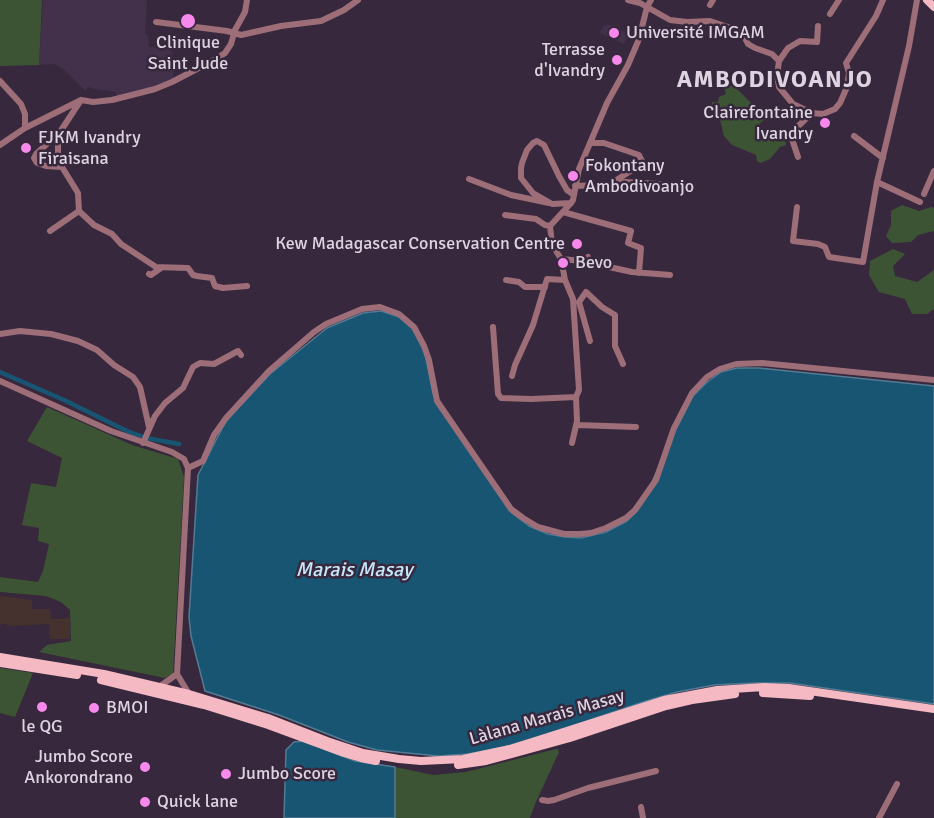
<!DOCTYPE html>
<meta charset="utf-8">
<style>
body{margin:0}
canvas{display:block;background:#37283d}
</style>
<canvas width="934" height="818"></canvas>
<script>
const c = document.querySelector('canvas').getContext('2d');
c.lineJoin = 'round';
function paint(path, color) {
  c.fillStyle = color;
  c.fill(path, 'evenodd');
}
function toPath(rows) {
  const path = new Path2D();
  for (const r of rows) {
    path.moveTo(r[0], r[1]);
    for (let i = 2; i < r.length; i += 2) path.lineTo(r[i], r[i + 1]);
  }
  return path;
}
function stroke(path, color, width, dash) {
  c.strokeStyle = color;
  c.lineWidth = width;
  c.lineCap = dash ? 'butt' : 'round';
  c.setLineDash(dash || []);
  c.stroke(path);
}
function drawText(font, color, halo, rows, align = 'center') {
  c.font = font + ' Signika,sans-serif';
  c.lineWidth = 5;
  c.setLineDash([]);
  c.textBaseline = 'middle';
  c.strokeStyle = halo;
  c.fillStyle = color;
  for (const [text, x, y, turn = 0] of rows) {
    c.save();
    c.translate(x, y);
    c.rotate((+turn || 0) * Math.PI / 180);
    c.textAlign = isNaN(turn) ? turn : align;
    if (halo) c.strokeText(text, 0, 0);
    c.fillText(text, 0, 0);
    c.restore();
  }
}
paint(toPath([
 [0,596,32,600,32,609,50,609,51,619,70,618,70,639,50,639,49,624,10,626,6,624,1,624,0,629]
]), '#45312e');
paint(toPath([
 [43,0,147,0,145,34,148,35,149,47,170,48,173,56,173,79,152,87,116,96,116,92,95,89,88,87,85,91,66,71,54,64,39,65],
 [607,24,629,34,624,44,600,33,604,25,606,26]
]), '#43304a');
paint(toPath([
 [0,0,42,0,39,65,0,66],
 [723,83,735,87,766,118,758,125,767,135,774,131,785,138,786,145,780,147,770,159,760,163,757,161,756,155,732,145,724,136,719,115,722,112,721,108,711,106,712,102,718,102,719,97,726,94],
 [902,205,919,211,931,207,934,208,934,231,918,235,911,242,892,243,886,236,891,225,891,211],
 [893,249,905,254,893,266,895,276,917,282,934,270,934,309,927,314,912,314,905,299,879,292,869,275,870,261],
 [47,407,132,445,178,459,184,477,173,674,165,678,39,652,47,645,71,641,70,610,61,602,46,596,0,592,0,577,38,582,43,571,49,544,38,541,39,528,22,525,31,483,56,487,62,458,27,441],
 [0,668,33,673,15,717,0,713],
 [556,749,558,749,559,752,535,804,530,818,395,818,395,767,433,775,466,772]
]), '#3d5434');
const water = toPath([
 [381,311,399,317,415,331,424,349,433,393,512,513,529,526,548,534,565,537,581,538,606,532,627,521,635,513,642,504,675,431,693,396,706,383,721,372,737,368,759,368,934,386,934,704,790,683,754,683,714,685,677,692,643,702,546,735,504,747,468,754,438,756,377,750,348,742,279,715,205,691,191,636,189,617,198,475,226,421,270,374,327,328,363,313,381,311],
 [304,741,355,761,395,767,395,818,284,818,286,750,294,742,304,741]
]);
paint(water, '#185572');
stroke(water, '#537b93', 1.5);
stroke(toPath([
 [0,372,64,400,127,431,146,438,179,444]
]), '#185572', 4.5);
stroke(toPath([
 [628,0,640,3,670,20,687,22,710,21,728,27,743,34,748,44,755,48,772,54,779,61],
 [710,5,713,0],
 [830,14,839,0],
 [156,22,227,31,241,35,281,26,321,21,344,10,358,0],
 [818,26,817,42,800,41,788,48,779,61,777,75,779,87,793,104,812,113,823,114,835,109,840,103,847,87,849,73,846,63,876,16,883,0],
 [0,81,21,104,25,114,25,128],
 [60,132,58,144,58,155,62,167,78,193,79,211,94,225,112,234,121,244,156,267,188,268,193,275,197,276,212,278,215,286,223,288,247,286],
 [854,136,883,158],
 [591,143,604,143,639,155,642,161,635,168,612,183],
 [0,145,25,128,81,100,93,102,112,100,155,89,172,82,216,59,225,53,231,44,235,30,245,12,247,0],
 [798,157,792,139,793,131,812,113],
 [62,167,46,166,37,163,34,158,36,154,60,132,81,100],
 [469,179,511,195,549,203],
 [877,182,920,202],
 [575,186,600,185,626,182,659,184],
 [924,194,934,171],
 [571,203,552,204,533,193,521,178,521,168,522,163,527,150,533,143,537,141,544,145,559,176,567,190,574,195],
 [797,207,793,241,818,244,825,247,829,257,863,262,877,182,909,46,917,0],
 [563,212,631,231,628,243,641,248,639,273],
 [505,215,536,219,545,225,550,226],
 [50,231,79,211],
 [561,259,582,261,588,257,591,263,632,272,670,275],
 [149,274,151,275,161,268],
 [506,280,519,282,525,287,545,287],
 [493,327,498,394,501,398,531,399,576,397],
 [0,334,20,331,51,334,78,341,97,350,114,365,133,377,140,387,149,427],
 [590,341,579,302,586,292,602,307,615,315,615,346,623,364],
 [512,376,515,365,533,325,547,279,565,280],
 [0,381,111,431,172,452,184,459,188,468,177,674,189,694],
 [577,425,636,427],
 [143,443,155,416,165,403,183,388,193,367,200,363,214,364,238,351,241,355],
 [572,443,577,421,576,397,579,390,573,299,565,280,561,259,552,244,550,226,571,203,573,200,579,169,607,103,628,65,639,39,647,7,651,0],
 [188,468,203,461,214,435,226,418,269,371,314,332,326,324,362,309,380,307,399,314,414,327,424,346,429,360,437,401,511,509,523,518,538,527,564,534,580,534,591,533,606,528,626,518,635,510,656,480,674,428,692,393,707,377,720,369,736,364,762,363,934,380],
 [159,687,177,674],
 [542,800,548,801,554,800,588,788,656,771],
 [641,807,643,818],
 [879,818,897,784]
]), '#9d6e77', 6);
stroke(toPath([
 [927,0,934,7],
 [0,657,104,674,189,694,268,718,327,741,363,753,399,759,421,761,463,759,510,749,664,700,717,690,764,687,789,688,934,709],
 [0,663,77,675],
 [101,680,204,705,268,725,344,753,361,758,376,761],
 [763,693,810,696],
 [458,765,486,761,512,754,570,738,666,706,692,700,735,694]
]), '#f4b9c3', 8);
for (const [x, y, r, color] of [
 [188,21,8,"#f788ec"],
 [614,33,6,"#f788ec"],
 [617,60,6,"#f788ec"],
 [825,123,6,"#f788ec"],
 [26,148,6,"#f788ec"],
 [573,176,6,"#f788ec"],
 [577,244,6,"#f788ec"],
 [563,263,6,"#f788ec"],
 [42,707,6,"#f788ec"],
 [94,708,6,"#f788ec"],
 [145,767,6,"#f788ec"],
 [226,774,6,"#f788ec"],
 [145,802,6,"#f788ec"]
]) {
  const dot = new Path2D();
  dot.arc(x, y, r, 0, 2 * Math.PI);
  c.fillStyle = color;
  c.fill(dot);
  stroke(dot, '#37283d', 2);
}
drawText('18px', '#ded4e1', '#37283d', [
 ["Université IMGAM",626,33],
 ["Clinique",188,43,"center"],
 ["Saint Jude",188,64,"center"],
 ["Terrasse",605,50,"right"],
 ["d'Ivandry",605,71,"right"],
 ["Clairefontaine",813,113,"right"],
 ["Ivandry",813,134,"right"],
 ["FJKM Ivandry",38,138],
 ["Firaisana",38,159],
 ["Fokontany",585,166],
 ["Ambodivoanjo",585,187],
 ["Kew Madagascar Conservation Centre",565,244,"right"],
 ["Bevo",575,263],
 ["BMOI",106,708],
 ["le QG",42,727,"center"],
 ["Jumbo Score",133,757,"right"],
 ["Ankorondrano",133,778,"right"],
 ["Jumbo Score",238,774],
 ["Quick lane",157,802]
], 'left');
drawText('18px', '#ded4e1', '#37283d', [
 ["Làlana Marais Masay",547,718,-16]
]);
drawText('italic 20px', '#c6e6f9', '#37283d', [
 ["Marais Masay",354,571]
]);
c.letterSpacing = '1.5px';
drawText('bold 24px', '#ded4e1', '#37283d', [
 ["AMBODIVOANJO",775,81]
]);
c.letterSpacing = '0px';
</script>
